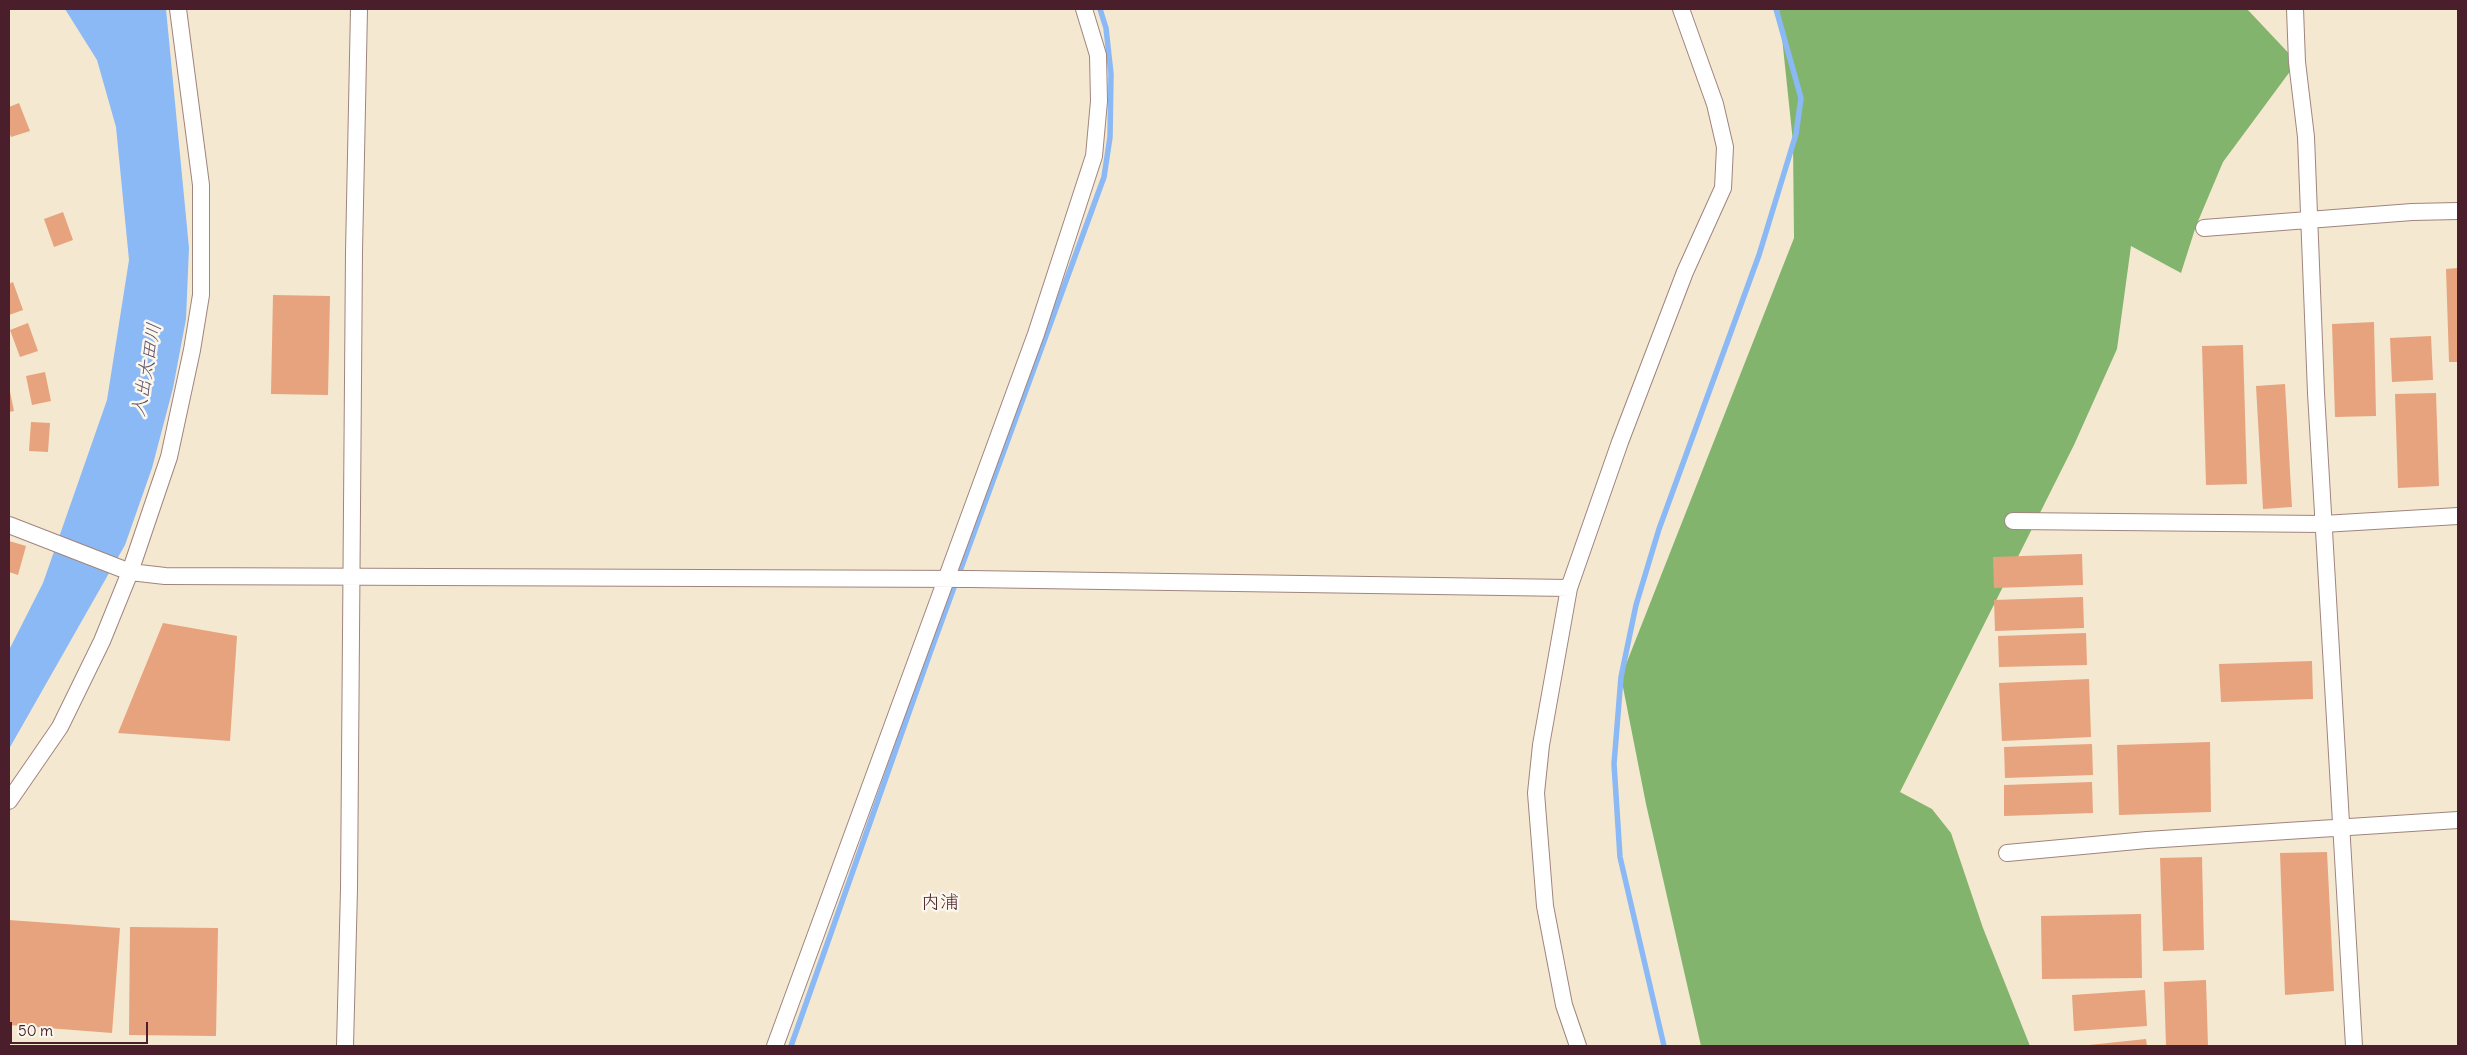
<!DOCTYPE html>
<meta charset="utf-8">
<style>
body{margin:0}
#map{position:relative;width:2467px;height:1055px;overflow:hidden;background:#f5e8d0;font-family:Delius,sans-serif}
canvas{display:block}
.frame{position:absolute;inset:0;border:10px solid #4a1f2b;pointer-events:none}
.scale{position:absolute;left:10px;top:1022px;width:138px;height:22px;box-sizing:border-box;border:2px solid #4a1f2b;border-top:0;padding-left:6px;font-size:15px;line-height:18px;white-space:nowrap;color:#4a1f2b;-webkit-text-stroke:4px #fbf7ec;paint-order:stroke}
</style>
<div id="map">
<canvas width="2467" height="1055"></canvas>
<div class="frame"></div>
<div class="scale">50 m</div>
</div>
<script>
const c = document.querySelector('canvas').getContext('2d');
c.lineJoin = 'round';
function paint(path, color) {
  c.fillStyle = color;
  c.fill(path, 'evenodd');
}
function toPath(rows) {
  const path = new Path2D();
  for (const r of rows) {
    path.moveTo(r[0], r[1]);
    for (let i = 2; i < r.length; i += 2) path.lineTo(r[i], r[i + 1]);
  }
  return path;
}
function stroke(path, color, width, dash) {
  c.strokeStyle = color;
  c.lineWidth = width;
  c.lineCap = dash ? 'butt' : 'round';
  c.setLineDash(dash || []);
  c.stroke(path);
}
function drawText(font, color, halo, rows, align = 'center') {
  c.font = font + ' Delius,"Klee One",sans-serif';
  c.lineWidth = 5;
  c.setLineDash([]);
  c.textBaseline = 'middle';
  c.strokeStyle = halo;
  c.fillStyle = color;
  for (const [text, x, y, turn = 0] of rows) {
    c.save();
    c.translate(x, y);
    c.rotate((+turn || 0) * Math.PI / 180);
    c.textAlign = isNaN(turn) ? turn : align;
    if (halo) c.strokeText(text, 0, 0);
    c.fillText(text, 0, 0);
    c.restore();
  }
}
paint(toPath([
 [1779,9,2247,9,2297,62,2223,162,2196,226,2181,273,2131,246,2117,349,2074,445,1900,792,1932,809,1951,833,1983,928,2030,1046,1701,1046,1646,804,1621,677,1794,238,1793,142]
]), '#83b46e');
paint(toPath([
 [65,9,166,9,189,248,186,319,173,388,152,468,125,545,9,749,9,650,43,583,107,400,129,260,116,127,97,60]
]), '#8ab9f5');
stroke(toPath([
 [791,1046,930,653,1104,177,1110,137,1111,74,1106,28,1100,9],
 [1664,1046,1620,857,1614,764,1621,677,1636,605,1659,529,1759,255,1796,134,1801,98,1776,9]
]), '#8ab9f5', 5.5);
paint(toPath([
 [19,103,30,131,11,137,9,131,9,107],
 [63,212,73,240,54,247,44,219],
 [2458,268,2458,362,2449,362,2446,269],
 [13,282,23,310,9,315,9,284],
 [273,295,330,296,328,395,271,394],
 [2374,322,2376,416,2335,417,2332,324],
 [28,323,38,351,20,357,10,330],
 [2431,336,2433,380,2392,382,2390,338],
 [2243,345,2247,484,2206,485,2202,346],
 [45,372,51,401,32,405,26,376],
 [2285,384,2292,507,2263,509,2256,386],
 [9,387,14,411,9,412],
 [2436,393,2439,486,2398,488,2395,394],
 [31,422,50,423,48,452,29,451],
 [9,541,26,546,18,575,9,572],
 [2082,554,2083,585,1994,588,1993,557],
 [2083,597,2084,628,1995,631,1994,600],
 [163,623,237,636,230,741,118,733],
 [2086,633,2087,665,1999,667,1998,636],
 [2312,661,2313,699,2221,702,2219,664],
 [2089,679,2091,737,2002,741,1999,683],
 [2210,742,2211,812,2119,815,2117,745],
 [2092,744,2093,775,2005,778,2004,747],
 [2092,782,2093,813,2004,816,2004,785],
 [2327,852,2334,991,2285,995,2280,853],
 [2202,857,2204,950,2163,951,2160,858],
 [2141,914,2142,978,2042,979,2041,916],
 [9,920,120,928,112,1033,9,1025],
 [130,927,218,928,216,1036,129,1035],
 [2206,980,2208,1046,2166,1046,2164,982],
 [2145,990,2147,1026,2074,1031,2072,995],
 [2146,1039,2147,1046,2089,1046,2089,1045]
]), '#e6a37d');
const street = toPath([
 [2295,9,2297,62,2306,137,2316,393,2354,1046],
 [2204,228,2412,212,2458,211],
 [2013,521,2323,524,2458,516],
 [9,525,130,572,165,576,970,579,1569,588],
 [9,801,60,727,102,641,130,572,169,457,192,350,201,295,201,185,178,9],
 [2007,853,2147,840,2458,820],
 [345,1046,349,889,354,252,359,9],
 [775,1046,1036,334,1094,156,1099,101,1098,55,1084,9],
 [1578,1046,1564,1005,1545,906,1536,793,1541,745,1569,588,1620,442,1685,272,1723,188,1725,147,1715,104,1681,9]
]);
stroke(street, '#a0847e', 18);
stroke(street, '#fff', 16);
drawText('italic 19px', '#5d4d68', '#fbf7ec', [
 ["入出太田川",147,370,-80]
]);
drawText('19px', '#4a1f2b', '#fbf7ec', [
 ["内浦",940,903]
]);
</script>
